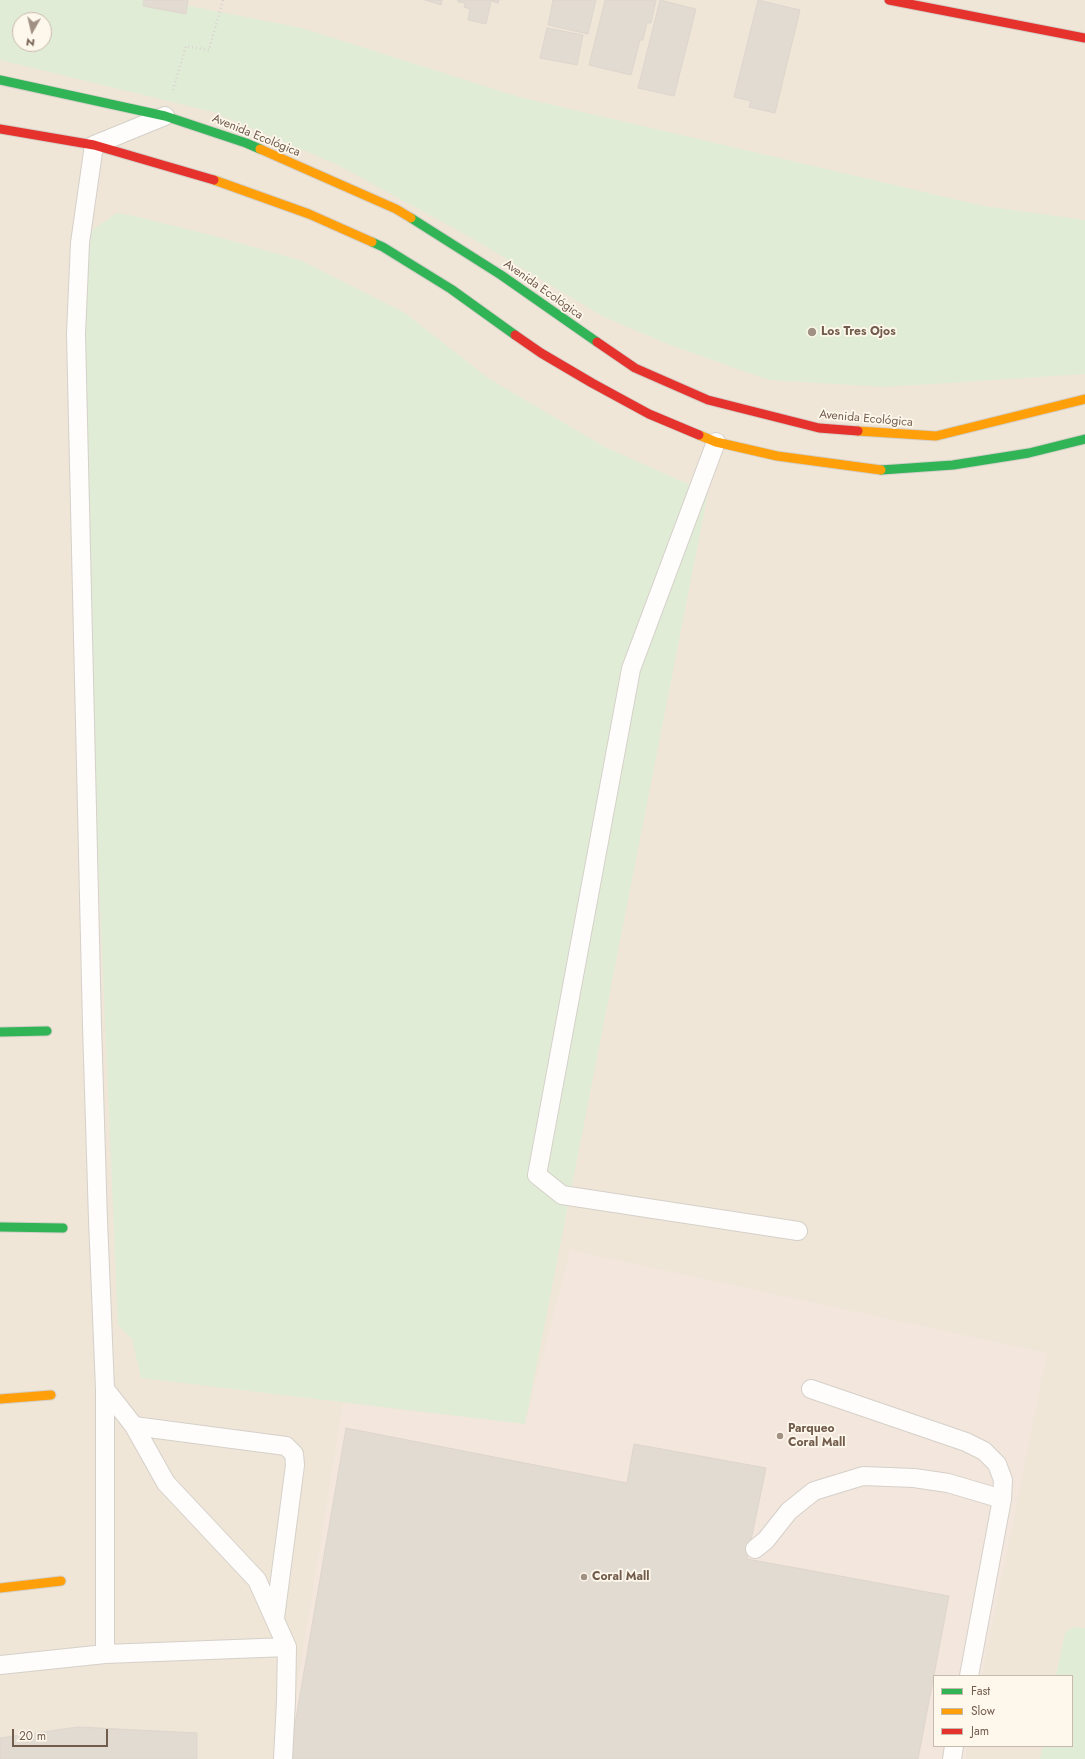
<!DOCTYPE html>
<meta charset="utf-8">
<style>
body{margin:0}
#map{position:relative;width:1085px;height:1759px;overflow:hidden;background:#f6f3eb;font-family:Jost,sans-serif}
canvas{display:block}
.legend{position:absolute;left:933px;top:1675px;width:140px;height:72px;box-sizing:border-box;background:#fef8ec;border:1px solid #c6baac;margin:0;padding:5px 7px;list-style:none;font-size:12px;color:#725c4c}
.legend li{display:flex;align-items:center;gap:8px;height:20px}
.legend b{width:20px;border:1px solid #c6baac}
.north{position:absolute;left:12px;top:12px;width:40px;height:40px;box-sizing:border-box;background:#fef8ec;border:1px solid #c6baac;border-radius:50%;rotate:188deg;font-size:11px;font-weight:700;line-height:16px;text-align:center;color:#725c4c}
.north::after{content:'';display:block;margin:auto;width:14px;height:18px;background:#a09184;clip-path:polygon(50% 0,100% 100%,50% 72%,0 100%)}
.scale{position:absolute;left:12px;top:1729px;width:96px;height:18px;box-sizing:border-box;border:2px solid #725c4c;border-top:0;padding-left:5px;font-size:12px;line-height:14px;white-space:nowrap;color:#725c4c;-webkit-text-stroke:3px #fef8ec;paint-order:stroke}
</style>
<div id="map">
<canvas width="1085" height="1759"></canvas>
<ul class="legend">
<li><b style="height:5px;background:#30b455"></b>Fast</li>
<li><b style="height:5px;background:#ff9f0a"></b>Slow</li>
<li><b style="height:5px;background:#e5322d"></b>Jam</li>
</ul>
<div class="north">N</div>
<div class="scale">20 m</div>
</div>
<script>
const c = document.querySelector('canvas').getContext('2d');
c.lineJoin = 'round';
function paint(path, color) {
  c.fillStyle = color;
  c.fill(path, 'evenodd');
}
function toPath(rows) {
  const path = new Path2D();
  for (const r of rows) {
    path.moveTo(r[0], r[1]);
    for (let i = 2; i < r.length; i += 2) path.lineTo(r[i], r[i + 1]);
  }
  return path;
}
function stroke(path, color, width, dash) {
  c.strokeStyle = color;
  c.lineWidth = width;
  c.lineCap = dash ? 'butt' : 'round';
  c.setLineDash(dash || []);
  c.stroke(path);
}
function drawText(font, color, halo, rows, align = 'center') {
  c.font = font + ' Jost,sans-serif';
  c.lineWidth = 3.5;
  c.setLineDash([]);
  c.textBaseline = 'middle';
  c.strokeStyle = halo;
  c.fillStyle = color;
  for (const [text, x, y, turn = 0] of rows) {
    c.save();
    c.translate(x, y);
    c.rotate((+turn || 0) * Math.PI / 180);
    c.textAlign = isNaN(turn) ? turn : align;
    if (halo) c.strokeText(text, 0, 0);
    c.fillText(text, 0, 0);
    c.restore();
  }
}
paint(toPath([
 [0,0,1085,0,1085,1759,0,1759],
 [20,20,44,20,44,44,20,44],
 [934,1676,1072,1676,1072,1746,934,1746]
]), '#efe6d8');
paint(toPath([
 [570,1250,1047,1353,982,1676,934,1676,934,1746,968,1746,966,1759,285,1759,343,1403,525,1424]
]), '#f3e6dc');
paint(toPath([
 [0,0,159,0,302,28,519,97,984,206,1085,220,1085,374,885,387,769,380,670,345,604,317,468,236,336,164,213,112,0,60],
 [20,20,44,20,44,44,20,44],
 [117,213,134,216,207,234,300,260,405,313,488,378,605,447,708,493,525,1424,141,1378,132,1339,118,1325,77,364,79,283,91,231],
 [1073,1627,1085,1628,1085,1759,1040,1759,1043,1746,1072,1746,1072,1676,1056,1676,1065,1633]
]), '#e1ecd6');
const building = toPath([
 [144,0,188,0,186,14,143,6,144,0],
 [425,0,442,0,441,5,425,0],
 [458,0,499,0,498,3,491,1,486,24,468,20,470,9,464,7,465,3,458,2,458,0],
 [553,0,596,0,588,34,548,25,553,0],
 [605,0,656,0,651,23,647,23,643,40,640,40,631,75,589,65,605,0],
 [660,0,696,9,674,96,638,88,660,0],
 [758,0,800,10,775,113,749,107,751,101,734,97,758,0],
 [547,28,583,35,577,65,540,58,547,28],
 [346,1428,627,1483,634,1444,766,1468,747,1559,949,1596,918,1759,289,1759,346,1428],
 [78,1727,197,1733,197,1759,0,1759,0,1738,78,1727]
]);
paint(building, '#e2dbd2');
stroke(building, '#ded6cd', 1);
const lane = toPath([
 [716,442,631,669,537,1175,562,1195,798,1231],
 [105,1389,134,1426,166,1483,257,1580,287,1647,286,1701,283,1759],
 [811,1389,966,1442,984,1451,997,1464,1003,1480,1002,1499,969,1676],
 [134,1426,286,1446,294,1454,295,1465,275,1618],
 [755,1549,766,1540,789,1511,814,1491,863,1476,914,1478,948,1483,1002,1499],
 [105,1654,105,1389,98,1220,92,1025,76,334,80,243,94,145,165,116],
 [0,1665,105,1654,287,1647],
 [952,1759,954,1746]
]);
const fast = toPath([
 [0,80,165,116,246,143,260,149],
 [411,218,501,275,597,342],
 [372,242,383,247,451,289,515,335],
 [881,470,953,465,1029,453,1085,439],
 [0,1032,47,1031],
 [0,1227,63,1228]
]);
const slow = toPath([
 [260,149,396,209,411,218],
 [214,180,309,214,372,242],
 [858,431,936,436,1085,399],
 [699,435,716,442,777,456,881,470],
 [0,1399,51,1395],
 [0,1588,61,1581]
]);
const jam = toPath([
 [889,0,1085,38],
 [0,129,94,145,214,180],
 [515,335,541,353,592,383,649,414,699,435],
 [597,342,635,368,708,400,819,428,858,431]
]);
stroke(lane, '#d5d0c9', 20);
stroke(fast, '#d5d0c9', 11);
stroke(slow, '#d5d0c9', 11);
stroke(jam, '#d5d0c9', 11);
stroke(toPath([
 [173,90,186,46,209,50,223,0]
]), '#d9d3ce', 2.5, [1, 3]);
stroke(lane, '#fefdfc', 18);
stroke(fast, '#30b455', 9);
stroke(slow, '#ff9f0a', 9);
stroke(jam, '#e5322d', 9);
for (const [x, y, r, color] of [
 [812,332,5,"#a09184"],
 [780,1436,4,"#a09184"],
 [584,1577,4,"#a09184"]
]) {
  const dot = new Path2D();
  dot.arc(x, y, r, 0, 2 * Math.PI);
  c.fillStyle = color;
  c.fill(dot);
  stroke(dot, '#fef8ec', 1.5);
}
drawText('12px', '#725c4c', '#fef8ec', [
 ["Avenida Ecológica",256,136,22],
 ["Avenida Ecológica",543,290,35],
 ["Avenida Ecológica",866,419,5]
]);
drawText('bold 12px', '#725c4c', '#fef8ec', [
 ["Los Tres Ojos",821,332],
 ["Parqueo",788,1429],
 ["Coral Mall",788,1443],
 ["Coral Mall",592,1577]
], 'left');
</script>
